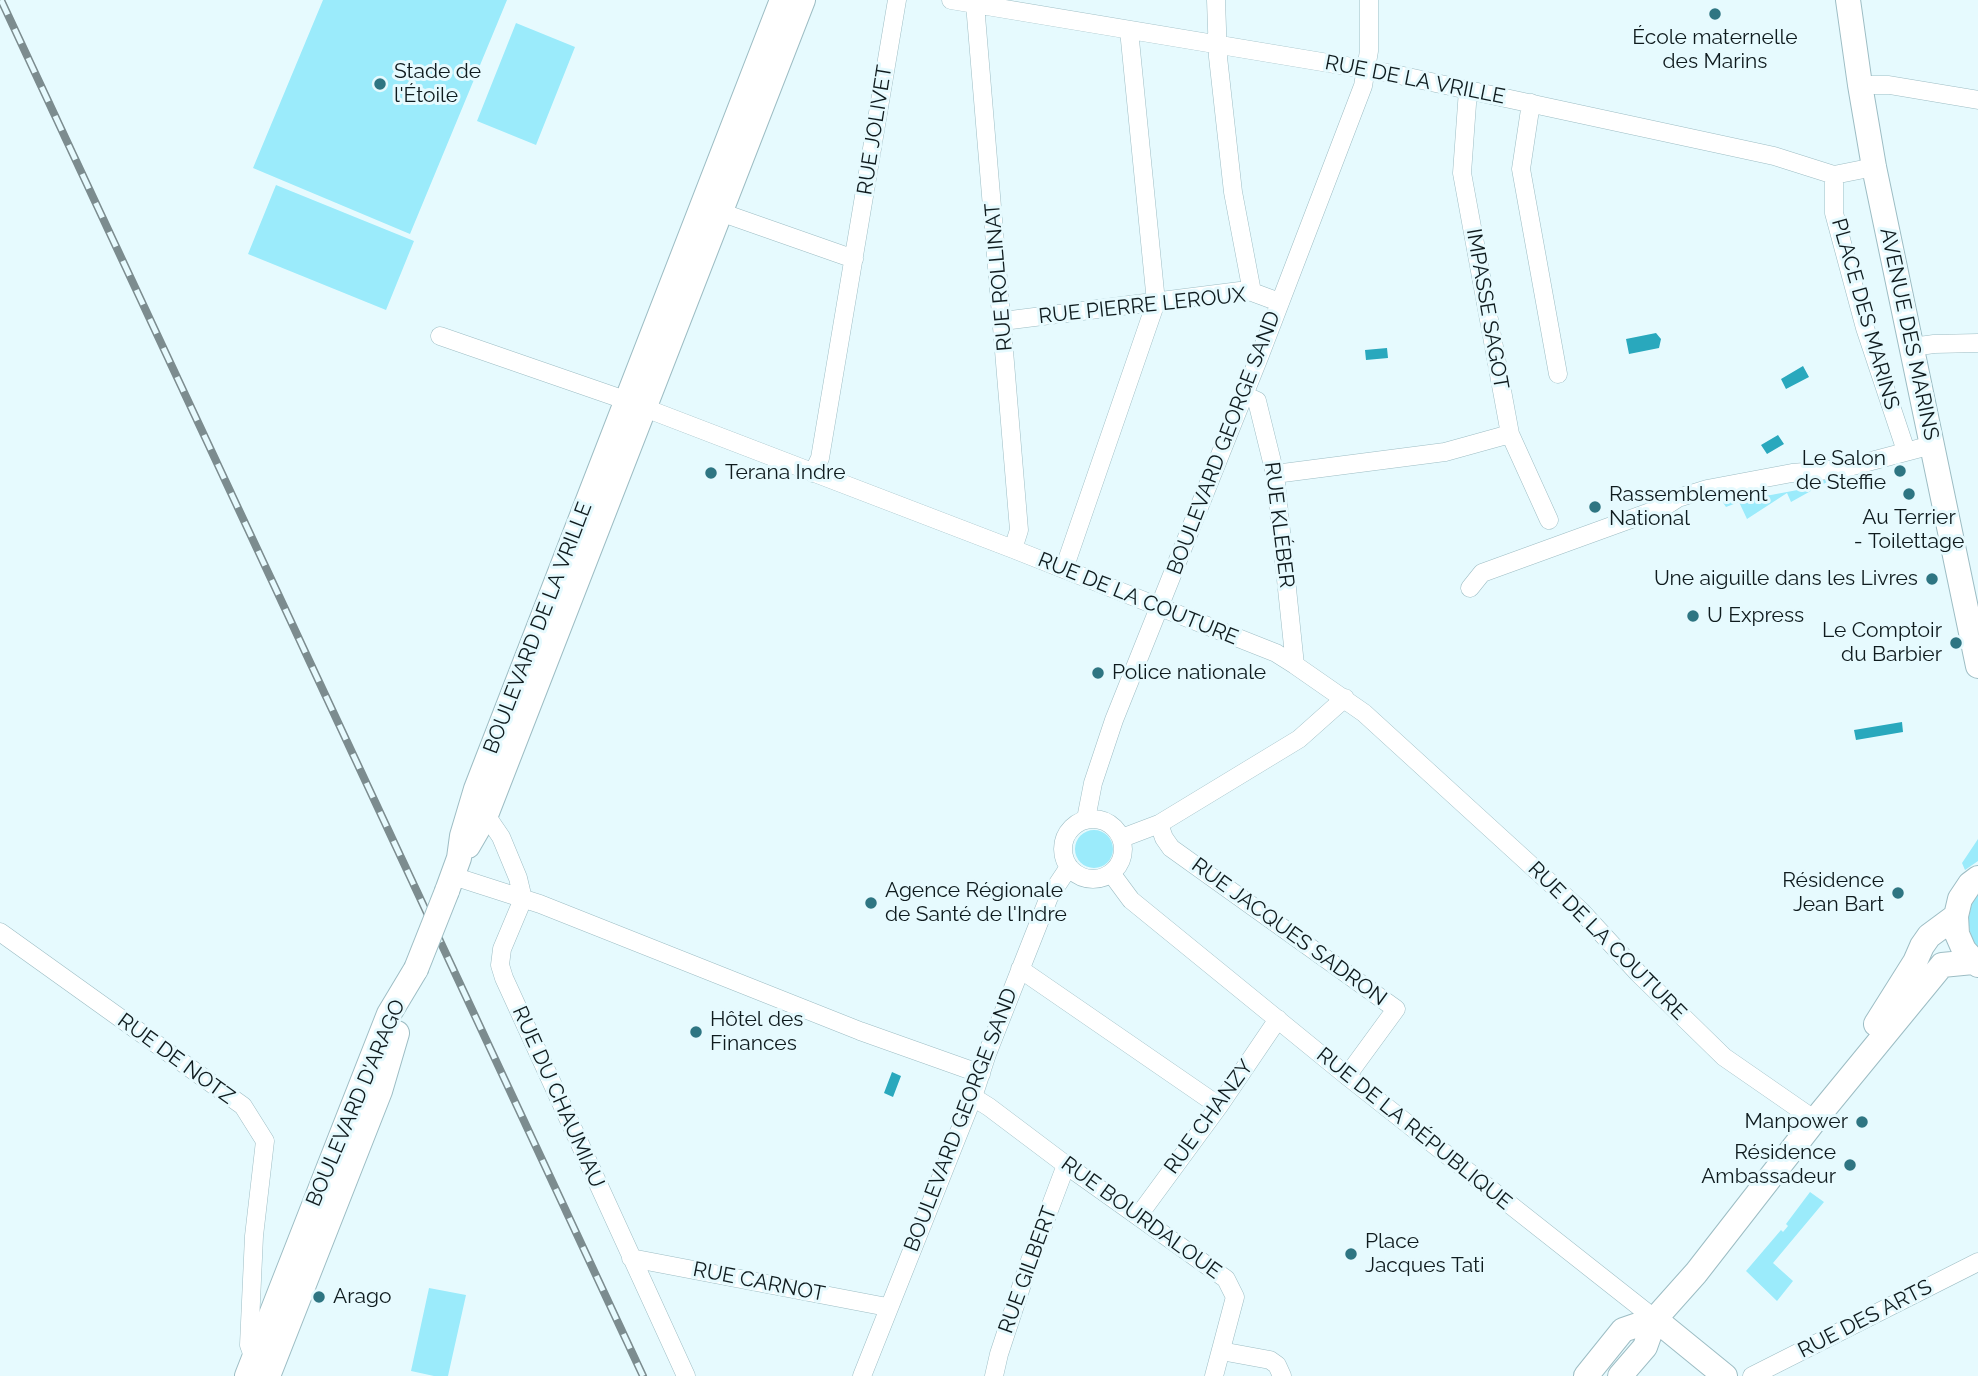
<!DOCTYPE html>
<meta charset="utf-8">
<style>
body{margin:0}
canvas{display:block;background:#e6fafe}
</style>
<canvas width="1978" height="1376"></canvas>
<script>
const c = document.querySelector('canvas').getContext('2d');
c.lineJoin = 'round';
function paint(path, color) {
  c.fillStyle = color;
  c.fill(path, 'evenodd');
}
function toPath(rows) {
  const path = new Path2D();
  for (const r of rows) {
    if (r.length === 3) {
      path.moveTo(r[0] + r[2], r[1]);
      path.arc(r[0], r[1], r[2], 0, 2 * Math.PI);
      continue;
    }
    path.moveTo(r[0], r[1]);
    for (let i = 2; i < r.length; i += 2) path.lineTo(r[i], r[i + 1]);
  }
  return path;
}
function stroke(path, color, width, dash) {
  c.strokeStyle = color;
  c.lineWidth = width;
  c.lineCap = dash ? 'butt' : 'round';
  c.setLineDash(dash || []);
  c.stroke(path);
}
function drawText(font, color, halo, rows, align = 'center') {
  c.font = font + ' Raleway,sans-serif';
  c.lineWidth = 6;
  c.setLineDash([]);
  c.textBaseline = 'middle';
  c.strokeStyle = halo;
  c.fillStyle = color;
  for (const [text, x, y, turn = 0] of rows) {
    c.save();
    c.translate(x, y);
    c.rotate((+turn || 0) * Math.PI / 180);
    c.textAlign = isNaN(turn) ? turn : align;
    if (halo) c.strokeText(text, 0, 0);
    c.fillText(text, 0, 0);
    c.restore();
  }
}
paint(toPath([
 [323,0,507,0,410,234,253,168],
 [516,23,575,47,536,145,477,121],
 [276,185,414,241,386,310,248,254],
 [1818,475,1828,476,1827,482,1791,502,1787,493,1747,519,1739,502,1726,507,1720,498,1721,494,1725,492,1728,503,1819,486],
 [1094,849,19],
 [1978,839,1978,861,1965,870,1962,863],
 [1978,894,1978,948,1971,937,1968,920,1972,903],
 [1810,1192,1824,1202,1773,1263,1793,1281,1777,1301,1746,1271,1781,1230,1783,1232,1788,1226,1786,1224],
 [429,1288,466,1295,448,1376,434,1376,411,1371]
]), '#9bebfb');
paint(toPath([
 [1656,333,1661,339,1659,348,1629,354,1626,339],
 [1387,348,1388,358,1366,360,1365,350],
 [1803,366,1809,377,1786,389,1781,379],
 [1778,435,1784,444,1767,454,1761,445],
 [1902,722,1903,732,1856,740,1854,730],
 [892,1072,901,1076,893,1097,884,1093]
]), '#29a8bd');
const street = toPath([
 [951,0,1394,74,1774,156,1834,175,1874,167],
 [1216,0,1218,57,1233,192,1252,292],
 [975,4,1019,530,1013,549],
 [1860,85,1889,85,1978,100],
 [1468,90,1462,173,1510,434,1549,520],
 [1531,103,1521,169,1558,374],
 [1834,175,1834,213,1865,328,1906,451],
 [720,212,854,259],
 [1003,321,1240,291,1252,292,1279,302],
 [440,336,625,400],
 [1912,347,1934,344,1978,343],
 [1244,395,1257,401,1275,474,1295,665],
 [645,408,1013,549,1276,653,1295,665,1364,713,1581,911,1638,973,1724,1057,1815,1120],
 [813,473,820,458,897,0],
 [1275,474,1445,452,1510,434],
 [1064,569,1156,302,1129,30],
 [1470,588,1482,573,1664,507,1678,498,1707,489,1792,473,1841,469,1932,445],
 [486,815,501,837,518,878,523,899,502,949,500,965,504,978,686,1376],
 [1093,849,30],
 [1086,819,1093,783,1114,720,1260,355,1363,86,1369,51,1369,0],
 [1159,824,1164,838,1171,848,1396,1009,1347,1076],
 [1122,838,1159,824,1299,739,1345,698],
 [1111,873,1131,900,1347,1076,1655,1319],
 [453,876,540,904,860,1031,981,1074],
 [0,932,243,1106,265,1141,254,1236,249,1345,253,1356],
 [1020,969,1219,1106],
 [973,1097,989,1107,1066,1165,1226,1279,1235,1297,1214,1376],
 [1139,1215,1219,1106,1278,1019],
 [631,1258,887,1307],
 [1221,1351,1270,1360,1277,1365,1282,1376],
 [862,1376,973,1097,987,1054,1049,897,1069,867],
 [994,1376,999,1354,1028,1266,1066,1165],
 [1752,1376,1978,1262]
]);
const secondary = toPath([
 [1848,0,1860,85,1874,167,1978,666],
 [468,846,486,815,803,0],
 [1978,878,1970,884,1960,899,1956,916,1957,934,1964,950,1978,965],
 [447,891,459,858,462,836,476,789,782,0],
 [1876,1024,1915,962,1922,946,1929,936,1956,916],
 [1655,1319,1725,1376],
 [247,1376,389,1014,416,969],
 [268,1376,380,1091,397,1033],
 [1586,1376,1623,1330,1655,1319],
 [1620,1376,1645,1347,1655,1319,1696,1273,1815,1120,1942,965,1973,962]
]);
stroke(street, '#9dbdc4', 19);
stroke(secondary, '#9dbdc4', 26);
stroke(street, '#fff', 18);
stroke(secondary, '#fff', 24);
const rail = toPath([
 [1,0,643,1376]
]);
stroke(rail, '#7c8c8f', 8);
stroke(rail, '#e6fafe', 5, [16]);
const secondaryBridge = toPath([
 [416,969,447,891]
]);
stroke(secondaryBridge, '#9dbdc4', 26, []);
stroke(secondaryBridge, '#fff', 24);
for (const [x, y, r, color] of [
 [1715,14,7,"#2e7582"],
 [380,84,7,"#2e7582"],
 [1900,471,7,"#2e7582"],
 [711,473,7,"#2e7582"],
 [1909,494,7,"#2e7582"],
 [1595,507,7,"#2e7582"],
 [1932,579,7,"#2e7582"],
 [1693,616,7,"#2e7582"],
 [1956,643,7,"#2e7582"],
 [1098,673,7,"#2e7582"],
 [1898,893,7,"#2e7582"],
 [871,903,7,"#2e7582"],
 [696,1032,7,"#2e7582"],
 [1862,1122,7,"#2e7582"],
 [1850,1165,7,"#2e7582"],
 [1351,1254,7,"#2e7582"],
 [319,1297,7,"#2e7582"]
]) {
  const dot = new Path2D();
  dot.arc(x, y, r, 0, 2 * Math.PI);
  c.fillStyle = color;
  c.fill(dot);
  stroke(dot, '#e6fafe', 2.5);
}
drawText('21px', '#0f1b1e', '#e6fafe', [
 ["École maternelle",1715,38,"center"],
 ["des Marins",1715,62,"center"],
 ["Stade de",394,72],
 ["l'Étoile",394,96],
 ["Le Salon",1886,459,"right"],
 ["de Steffie",1886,483,"right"],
 ["Terana Indre",725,473],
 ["Rassemblement",1609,495],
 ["National",1609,519],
 ["Au Terrier",1909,518,"center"],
 ["- Toilettage",1909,542,"center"],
 ["Une aiguille dans les Livres",1918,579,"right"],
 ["U Express",1707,616],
 ["Le Comptoir",1942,631,"right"],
 ["du Barbier",1942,655,"right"],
 ["Police nationale",1112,673],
 ["Résidence",1884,881,"right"],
 ["Jean Bart",1884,905,"right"],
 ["Agence Régionale",885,891],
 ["de Santé de l'Indre",885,915],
 ["Hôtel des",710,1020],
 ["Finances",710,1044],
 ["Manpower",1848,1122,"right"],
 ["Résidence",1836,1153,"right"],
 ["Ambassadeur",1836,1177,"right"],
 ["Place",1365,1242],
 ["Jacques Tati",1365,1266],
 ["Arago",333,1297]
], 'left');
drawText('21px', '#0f1b1e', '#e6fafe', [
 ["RUE DE LA VRILLE",1415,80,11],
 ["RUE JOLIVET",875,130,-81],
 ["RUE ROLLINAT",999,277,-95],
 ["RUE PIERRE LEROUX",1142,306,-6],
 ["IMPASSE SAGOT",1487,309,80],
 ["PLACE DES MARINS",1865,314,74],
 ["AVENUE DES MARINS",1909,334,78],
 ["BOULEVARD GEORGE SAND",1224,443,-69],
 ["RUE KLÉBER",1279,525,83],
 ["RUE DE LA COUTURE",1138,599,22],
 ["BOULEVARD DE LA VRILLE",538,628,-69],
 ["RUE JACQUES SADRON",1289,932,36],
 ["RUE DE LA COUTURE",1607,941,45],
 ["RUE DE NOTZ",176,1059,36],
 ["RUE DU CHAUMIAU",558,1097,66],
 ["BOULEVARD D'ARAGO",356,1103,-67],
 ["RUE CHANZY",1209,1117,-54],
 ["BOULEVARD GEORGE SAND",961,1120,-69],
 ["RUE DE LA RÉPUBLIQUE",1414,1129,39],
 ["RUE BOURDALOUE",1141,1218,36],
 ["RUE GILBERT",1028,1270,-70],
 ["RUE CARNOT",759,1282,11],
 ["RUE DES ARTS",1865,1319,-27]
]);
</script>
